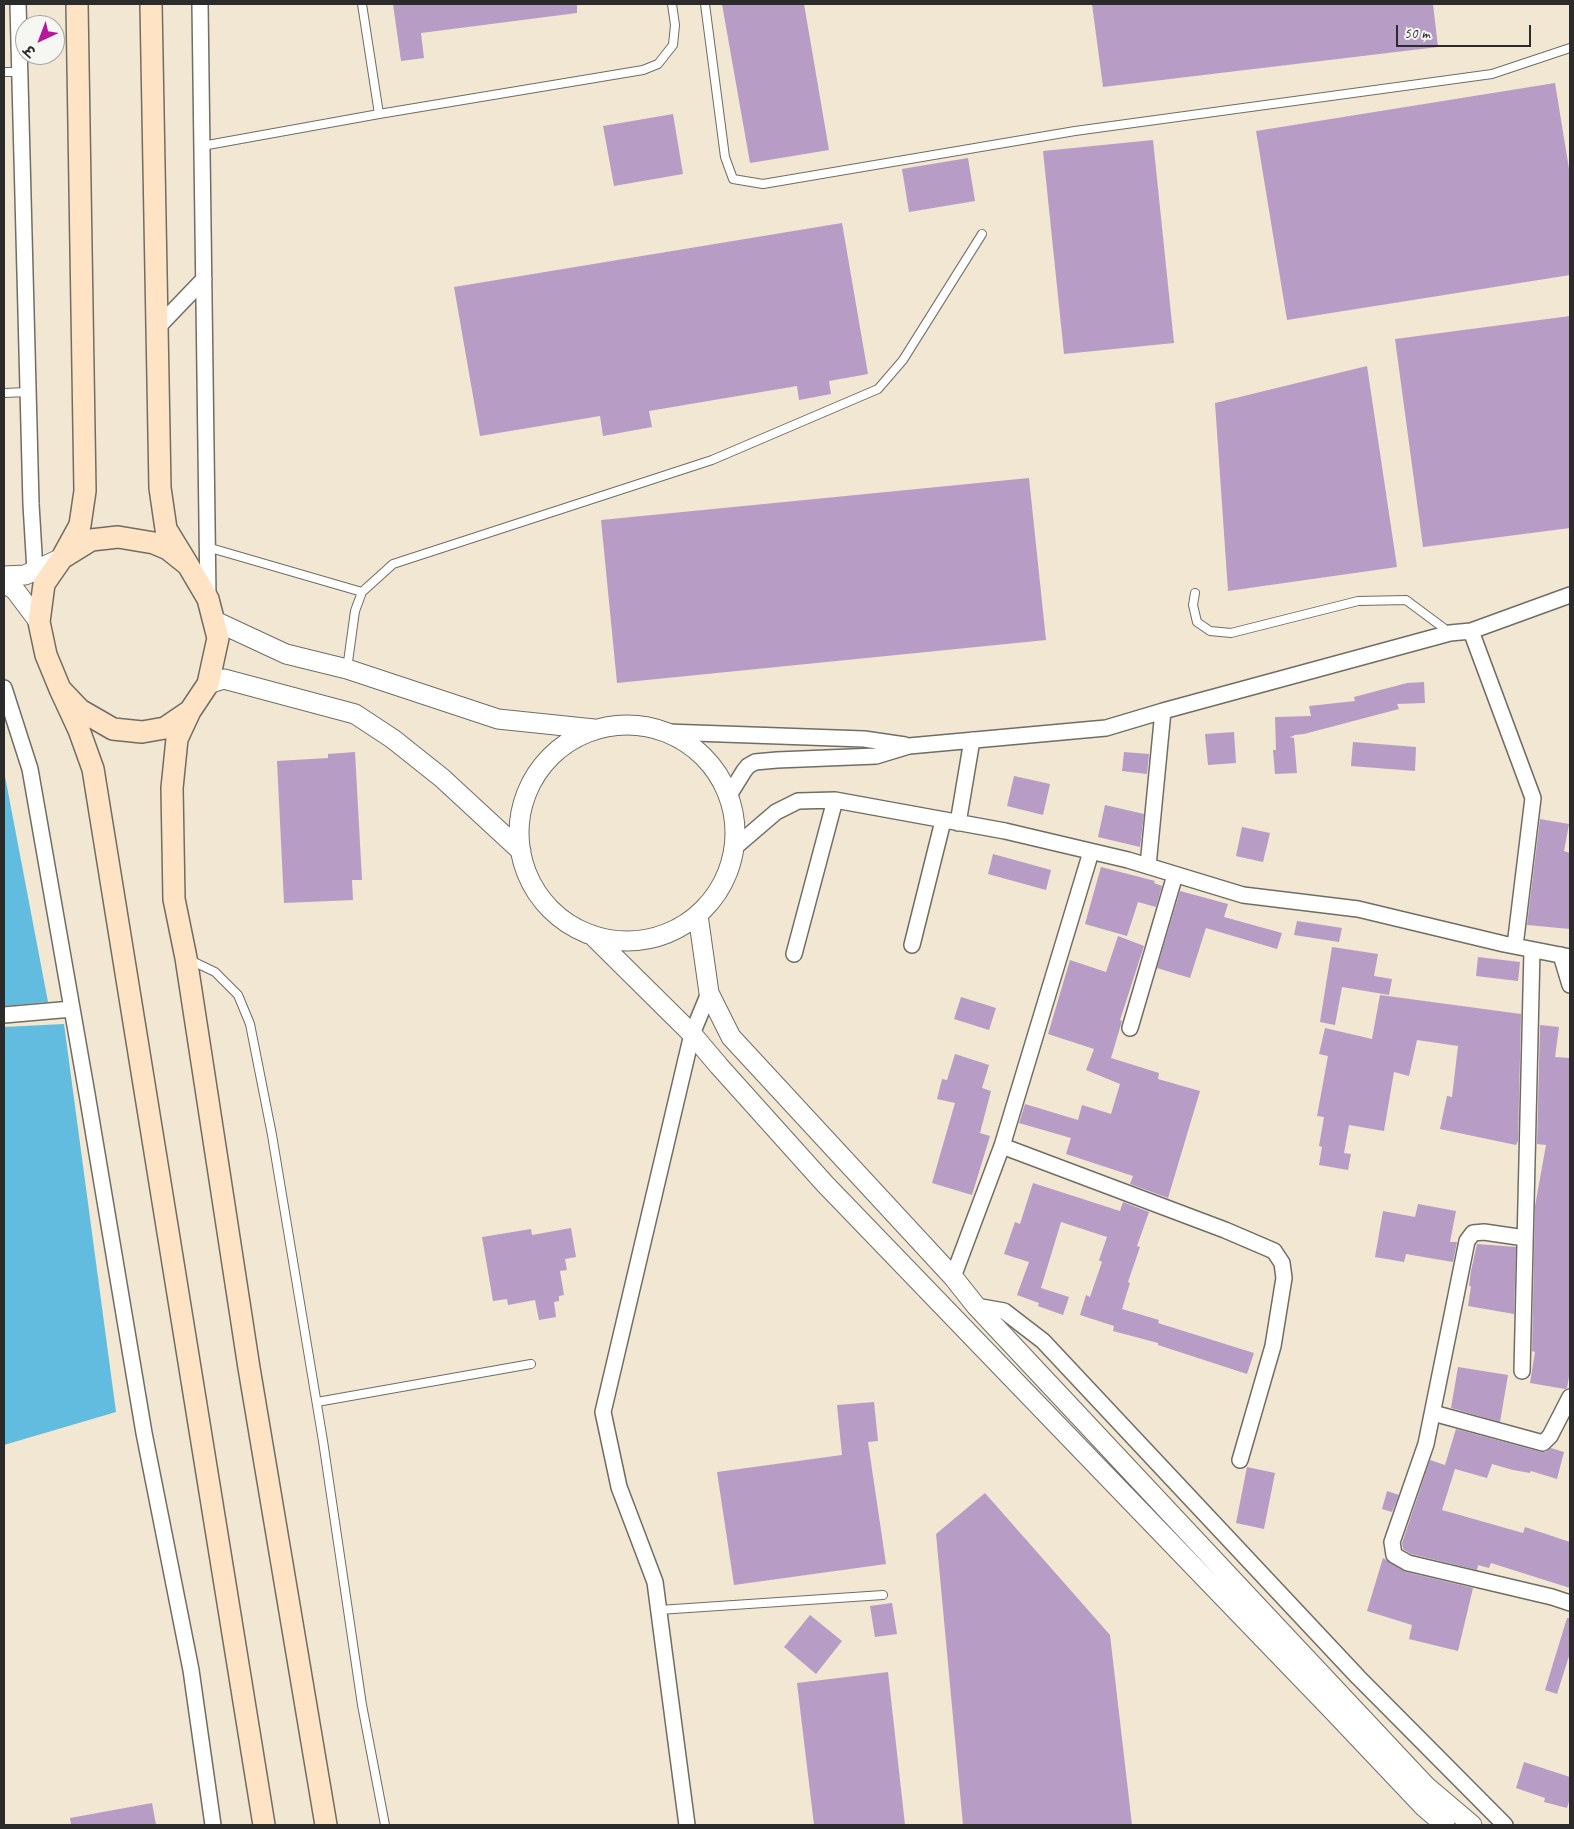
<!DOCTYPE html>
<meta charset="utf-8">
<style>
body{margin:0}
#map{position:relative;width:1574px;height:1829px;overflow:hidden;background:#f1e7d2;font-family:Caveat,"Playpen Sans Deva",sans-serif}
canvas{display:block}
.frame{position:absolute;inset:0;border:5px solid #2b2b2b;pointer-events:none}
.north{position:absolute;left:15px;top:15px;width:50px;height:50px;box-sizing:border-box;background:#f6f6f2;border:1px solid #a5a5a2;border-radius:50%;rotate:223deg;font-size:14px;font-weight:700;line-height:20px;text-align:center;color:#2b2b2b}
.north::after{content:'';display:block;margin:auto;width:18px;height:22px;background:#b5179e;clip-path:polygon(50% 0,100% 100%,50% 72%,0 100%)}
.scale{position:absolute;left:1396px;top:25px;width:135px;height:22px;box-sizing:border-box;border:2px solid #2b2b2b;border-top:0;padding-left:6px;font-size:15px;line-height:18px;white-space:nowrap;color:#2b2b2b;-webkit-text-stroke:4px #f6f6f2;paint-order:stroke}
</style>
<div id="map">
<canvas width="1574" height="1829"></canvas>
<div class="frame"></div>
<div class="north">उ</div>
<div class="scale">50 m</div>
</div>
<script>
const c = document.querySelector('canvas').getContext('2d');
c.lineJoin = 'round';
function paint(path, color) {
  c.fillStyle = color;
  c.fill(path, 'evenodd');
}
function toPath(rows) {
  const path = new Path2D();
  for (const r of rows) {
    if (r.length === 3) {
      path.moveTo(r[0] + r[2], r[1]);
      path.arc(r[0], r[1], r[2], 0, 2 * Math.PI);
      continue;
    }
    path.moveTo(r[0], r[1]);
    for (let i = 2; i < r.length; i += 2) path.lineTo(r[i], r[i + 1]);
  }
  return path;
}
function stroke(path, color, width, dash) {
  c.strokeStyle = color;
  c.lineWidth = width;
  c.lineCap = dash ? 'butt' : 'round';
  c.setLineDash(dash || []);
  c.stroke(path);
}
paint(toPath([
 [4,771,48,1002,4,1006],
 [64,1024,116,1412,4,1445,4,1027]
]), '#61bcdf');
paint(toPath([
 [393,4,577,4,577,13,421,33,424,58,401,61],
 [722,4,804,4,829,150,750,163],
 [1092,4,1433,4,1438,47,1103,87],
 [1555,83,1570,175,1570,275,1287,320,1256,131],
 [673,114,683,174,614,186,603,126],
 [1153,140,1174,343,1064,354,1043,151],
 [968,158,975,201,909,212,902,169],
 [842,223,868,374,829,381,831,394,799,400,797,386,649,411,652,427,603,436,600,416,480,436,454,287],
 [1570,316,1570,528,1423,547,1395,339],
 [1367,366,1397,567,1228,591,1215,403],
 [1029,478,1046,640,617,683,601,520],
 [1424,682,1425,703,1397,704,1399,709,1304,734,1294,735,1294,736,1289,737,1294,738,1297,773,1275,774,1273,750,1276,750,1275,717,1311,716,1309,706,1355,701,1354,697,1407,683],
 [1234,732,1236,763,1208,765,1205,734],
 [1353,742,1416,747,1415,771,1351,766],
 [355,752,362,880,352,880,353,900,284,903,277,761,328,758,328,754],
 [1124,752,1149,754,1147,774,1122,771],
 [1014,776,1050,784,1043,815,1007,806],
 [1105,805,1144,814,1140,847,1098,837],
 [1540,819,1569,824,1564,851,1570,853,1570,929,1527,925],
 [1242,827,1270,833,1263,862,1236,856],
 [993,854,1051,870,1046,890,988,874],
 [1101,867,1155,881,1154,883,1162,886,1156,907,1138,902,1127,936,1085,924],
 [1180,891,1228,904,1224,917,1282,933,1277,949,1206,928,1190,978,1157,968],
 [1297,921,1342,928,1339,942,1294,935],
 [1118,936,1144,946,1120,1020,1122,1021,1111,1058,1159,1073,1158,1079,1200,1091,1168,1198,1130,1184,1133,1176,1066,1154,1071,1138,1019,1123,1025,1104,1078,1120,1082,1105,1111,1114,1120,1084,1086,1070,1094,1049,1048,1034,1070,960,1106,972],
 [1332,947,1378,954,1374,976,1392,979,1389,995,1342,987,1335,1025,1320,1022],
 [1478,957,1520,962,1518,981,1476,976],
 [1380,995,1521,1014,1518,1141,1516,1145,1440,1129,1447,1096,1452,1097,1458,1046,1417,1040,1409,1076,1394,1072,1384,1131,1349,1125,1344,1153,1351,1154,1348,1170,1319,1165,1322,1147,1319,1146,1324,1117,1317,1116,1328,1056,1319,1054,1325,1028,1372,1039],
 [961,997,996,1008,989,1030,954,1019],
 [1540,1025,1559,1027,1555,1057,1570,1058,1570,1371,1567,1388,1565,1389,1530,1383,1535,1352,1532,1351,1535,1206,1546,1145,1537,1144],
 [955,1054,989,1065,982,1088,991,1091,980,1133,990,1136,972,1195,932,1183,955,1103,937,1099,942,1079,947,1080],
 [1033,1183,1120,1211,1123,1202,1149,1212,1137,1246,1140,1247,1128,1282,1130,1283,1122,1309,1159,1320,1158,1323,1254,1353,1247,1374,1158,1345,1158,1343,1113,1331,1114,1326,1080,1315,1086,1295,1090,1297,1102,1262,1099,1260,1107,1237,1061,1222,1041,1288,1069,1297,1063,1315,1038,1306,1039,1303,1017,1295,1029,1262,1004,1254,1015,1222,1020,1224],
 [1418,1204,1456,1211,1450,1242,1457,1242,1453,1262,1406,1254,1404,1262,1375,1257,1383,1211,1415,1217],
 [571,1228,576,1257,565,1259,567,1270,560,1271,564,1295,559,1296,559,1301,554,1302,556,1317,539,1320,535,1300,508,1305,507,1299,493,1301,482,1237,531,1229,532,1235],
 [1477,1244,1516,1247,1514,1314,1468,1306,1471,1286,1469,1286,1471,1271],
 [1458,1367,1508,1375,1500,1422,1451,1408],
 [874,1402,878,1441,868,1442,886,1564,734,1585,717,1472,842,1455,837,1405],
 [1456,1429,1541,1452,1546,1452,1551,1448,1564,1452,1557,1479,1531,1471,1530,1473,1513,1470,1492,1464,1487,1478,1455,1469,1442,1510,1523,1533,1525,1527,1570,1542,1570,1588,1491,1563,1489,1568,1478,1565,1477,1570,1411,1554,1403,1549,1402,1543,1430,1460,1445,1465],
 [1247,1467,1275,1473,1264,1529,1236,1523],
 [1387,1491,1399,1495,1392,1512,1382,1509],
 [985,1493,1110,1635,1132,1825,963,1825,936,1534],
 [1383,1558,1406,1572,1473,1588,1458,1651,1409,1639,1412,1625,1367,1611],
 [892,1603,897,1634,875,1637,870,1606],
 [810,1615,842,1641,816,1674,784,1647],
 [1567,1618,1570,1618,1570,1653,1557,1694,1545,1690],
 [888,1672,905,1825,814,1825,797,1683],
 [1524,1762,1570,1777,1570,1798,1567,1808,1544,1802,1545,1798,1516,1788],
 [152,1803,156,1825,71,1825,70,1818]
]), '#b79cc6');
const service = toPath([
 [362,4,379,114],
 [705,4,725,157,733,179,763,184,1075,131,1492,74,1570,48],
 [4,72,20,72],
 [202,146,379,114,643,70,658,64,673,45,675,25,672,4],
 [4,393,28,392],
 [207,547,362,592],
 [1195,593,1193,605,1197,622,1210,631,1231,633,1358,601,1406,600,1449,632],
 [347,669,355,611,362,592,393,564,712,460,878,389,903,360,982,234],
 [190,960,215,972,238,995,250,1024,272,1135,323,1441,362,1705,385,1825],
 [317,1402,531,1364],
 [659,1610,883,1595]
]);
const minor = toPath([
 [18,4,31,504,35,571],
 [200,4,208,597],
 [157,328,204,279],
 [1471,631,1533,798,1515,946],
 [4,688,30,769,87,1094,144,1433,191,1670,213,1825],
 [666,732,864,739,905,745],
 [730,798,731,792,744,771,748,766,755,762,777,760,876,756,909,746,1106,728,1163,711,1450,633,1471,631,1570,595],
 [958,823,972,740],
 [734,848,776,812,798,801,835,800,1005,831,1128,860,1243,895,1358,909,1504,944,1570,957],
 [1148,866,1163,711],
 [912,945,943,821],
 [794,954,835,800],
 [1561,955,1570,985],
 [4,1015,72,1009],
 [1130,1028,1175,875],
 [1002,1146,1225,1230,1274,1251,1282,1263,1284,1278,1273,1346,1240,1460],
 [1525,1238,1484,1232,1473,1233,1467,1241,1426,1444,1392,1542,1394,1555,1408,1563,1552,1597,1570,1603],
 [953,1277,1002,1146,1091,852],
 [976,1306,1004,1311,1043,1341,1358,1677,1505,1825],
 [1522,1371,1532,950],
 [1433,1413,1543,1443,1550,1436,1570,1397],
 [687,1825,655,1582,619,1487,603,1412,692,1034,709,993]
]);
const tertiary = toPath([
 [4,576,25,575,62,558],
 [4,583,15,590,39,622],
 [213,620,286,654,347,669,498,719,594,729],
 [208,684,224,679,355,714,393,739,442,778,521,851],
 [627,833,108],
 [698,915,709,993,731,1037,953,1277,976,1306,1244,1592,1426,1786,1472,1825],
 [592,935,692,1034,719,1066,825,1184,1333,1711,1424,1807,1445,1825]
]);
const secondary = toPath([
 [151,4,160,488,166,529,188,565,208,599,218,638,208,684,190,711,165,728,142,732,113,729,80,710,60,689,46,655,39,622,44,584,62,558,91,540,118,537,154,543,168,549,188,565],
 [63,556,80,525,85,491,77,4],
 [60,689,79,730,93,769,264,1825],
 [190,711,177,739,172,788,174,899,186,958,249,1368,326,1825]
]);
stroke(service, '#706d65', 10);
stroke(minor, '#706d65', 18);
stroke(tertiary, '#706d65', 21);
stroke(secondary, '#706d65', 24);
stroke(service, '#fff', 8);
stroke(minor, '#fff', 15);
stroke(tertiary, '#fff', 19);
stroke(secondary, '#fee4c5', 21);
</script>
